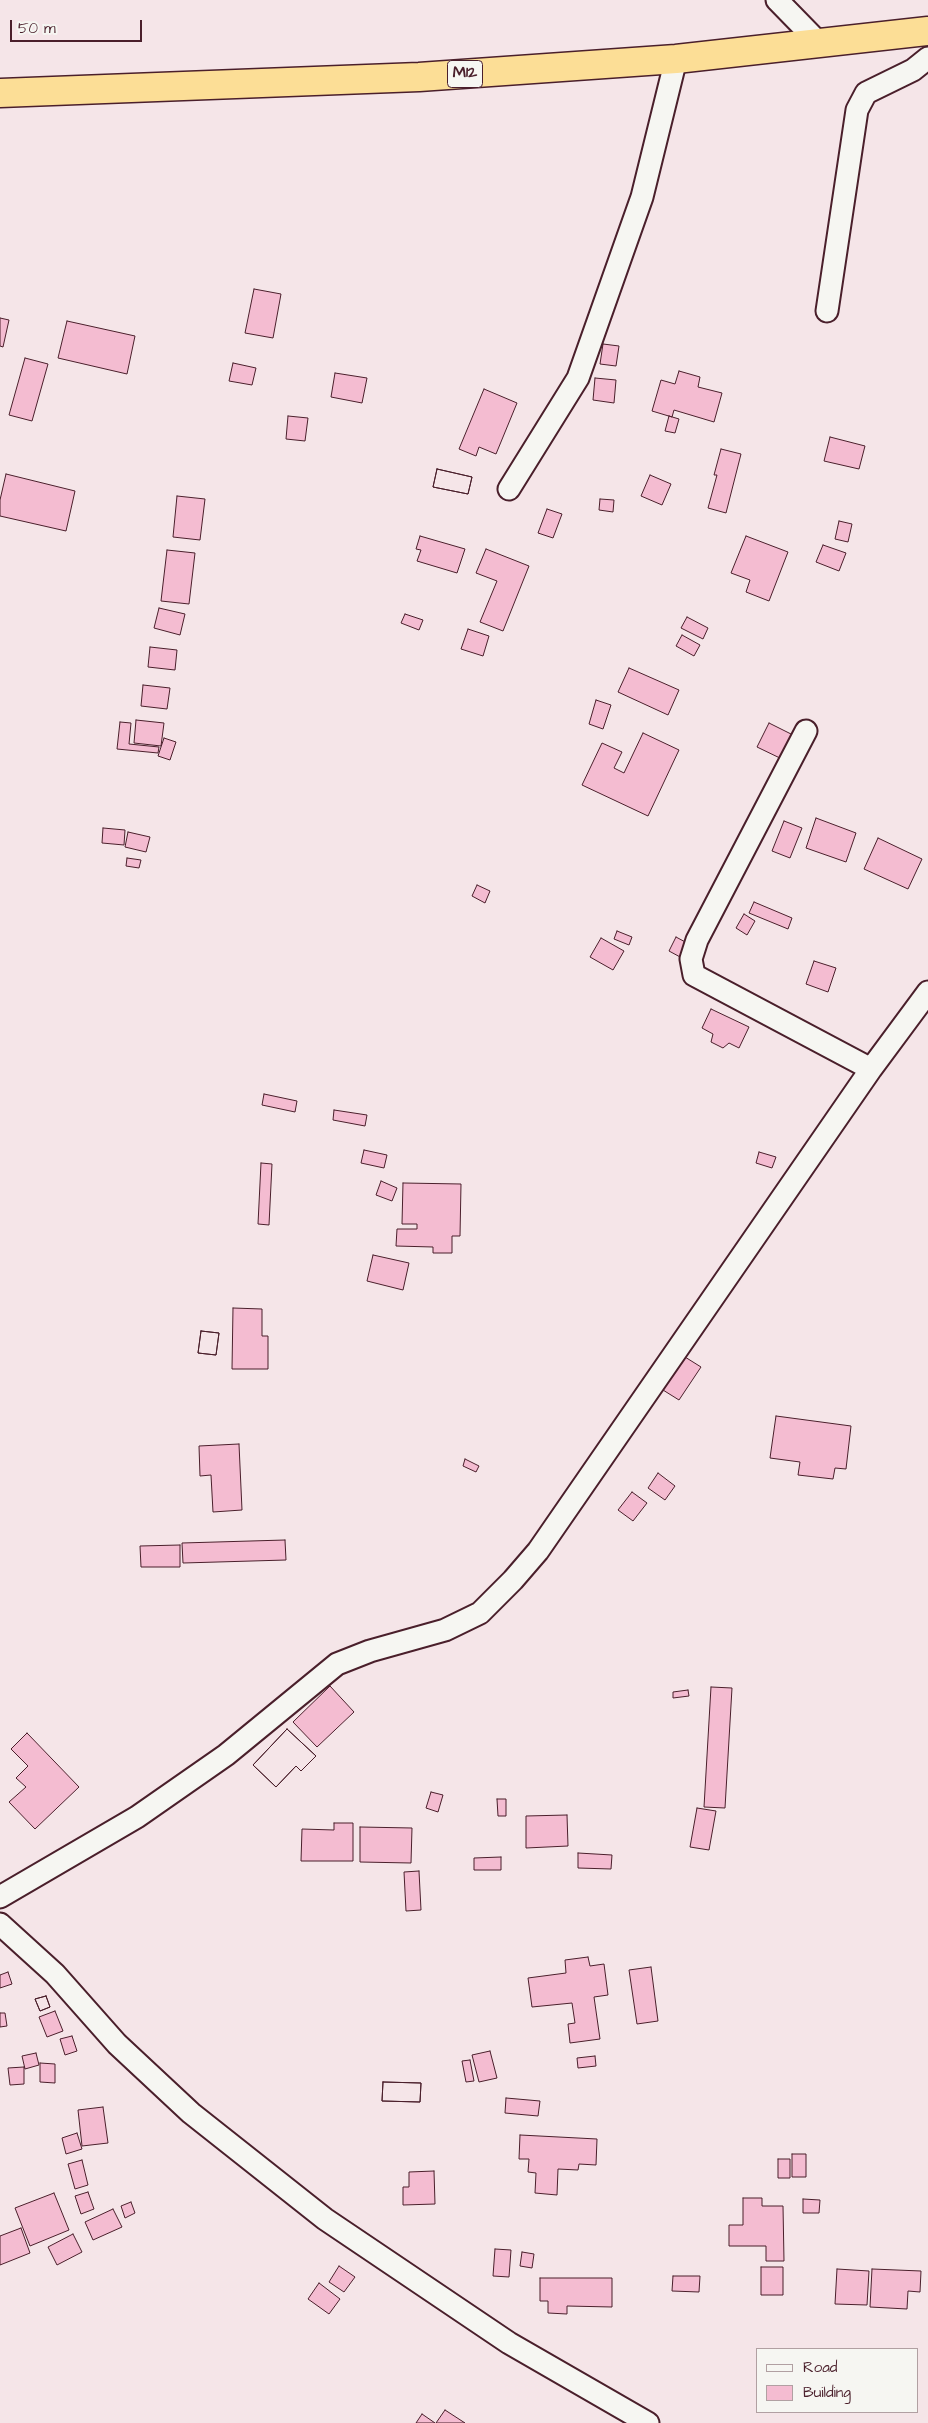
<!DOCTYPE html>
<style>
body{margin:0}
#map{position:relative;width:928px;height:2423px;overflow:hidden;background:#f5e5e8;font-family:"Architects Daughter",sans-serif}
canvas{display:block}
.legend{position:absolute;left:756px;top:2348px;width:162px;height:65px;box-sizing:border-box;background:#f6f6f2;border:1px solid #b1a0a2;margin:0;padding:6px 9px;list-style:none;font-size:15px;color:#4a1f2b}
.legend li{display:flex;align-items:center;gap:10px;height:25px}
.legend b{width:25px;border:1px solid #b1a0a2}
.scale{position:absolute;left:10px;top:20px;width:132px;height:22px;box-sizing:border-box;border:2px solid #4a1f2b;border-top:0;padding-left:6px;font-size:15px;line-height:18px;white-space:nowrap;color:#4a1f2b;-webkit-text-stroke:4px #f6f6f2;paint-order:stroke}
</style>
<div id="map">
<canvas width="928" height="2423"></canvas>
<ul class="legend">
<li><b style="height:6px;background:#f6f6f2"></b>Road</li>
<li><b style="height:14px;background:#f4bcd1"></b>Building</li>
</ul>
<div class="scale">50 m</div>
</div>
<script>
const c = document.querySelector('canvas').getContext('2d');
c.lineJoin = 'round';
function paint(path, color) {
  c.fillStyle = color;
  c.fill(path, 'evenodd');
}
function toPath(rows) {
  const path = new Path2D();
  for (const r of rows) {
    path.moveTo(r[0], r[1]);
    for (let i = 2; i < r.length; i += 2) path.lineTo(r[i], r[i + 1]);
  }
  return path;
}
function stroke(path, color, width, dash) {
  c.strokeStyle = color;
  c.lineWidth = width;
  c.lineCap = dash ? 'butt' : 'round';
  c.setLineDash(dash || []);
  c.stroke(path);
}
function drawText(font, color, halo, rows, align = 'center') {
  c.font = font + ' "Architects Daughter",sans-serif';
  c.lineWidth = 5;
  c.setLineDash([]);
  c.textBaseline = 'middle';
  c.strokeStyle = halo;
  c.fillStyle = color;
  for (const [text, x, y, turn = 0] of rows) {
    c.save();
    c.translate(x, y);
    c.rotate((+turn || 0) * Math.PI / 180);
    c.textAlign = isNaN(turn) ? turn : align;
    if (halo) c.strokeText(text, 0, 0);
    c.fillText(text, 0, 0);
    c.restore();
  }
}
const building = toPath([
 [254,289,281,294,273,338,245,333,254,289],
 [0,318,9,320,3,347,0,346,0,318],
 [67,321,135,336,127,374,58,358,67,321],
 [603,344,619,346,616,366,600,364,603,344],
 [25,358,48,364,32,421,9,415,25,358],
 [233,363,256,368,252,385,229,381,233,363],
 [679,371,700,377,698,387,722,393,714,422,674,410,672,417,652,411,661,380,675,384,679,371],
 [335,373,367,378,362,403,331,397,335,373],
 [595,378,616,380,614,403,593,400,595,378],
 [484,389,517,403,496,454,479,447,476,456,459,449,484,389],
 [288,416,308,418,305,441,286,439,288,416],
 [669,416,679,419,675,433,665,431,669,416],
 [830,437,865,446,859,469,824,461,830,437],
 [721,449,741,454,726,513,708,508,717,475,714,475,721,449],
 [437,469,472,477,468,494,433,487,437,469],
 [437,469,472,477,468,494,433,487,437,469],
 [6,474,75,491,66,531,0,516,0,500,6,474],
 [650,475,671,484,662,505,641,496,650,475],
 [177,496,205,499,200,540,173,537,177,496],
 [600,499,614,500,613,512,599,510,600,499],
 [547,509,562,514,553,538,538,533,547,509],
 [839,521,852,524,848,542,835,539,839,521],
 [420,536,465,549,457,573,417,561,421,550,416,549,420,536],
 [746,536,788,552,769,601,746,592,750,580,731,573,746,536],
 [823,545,846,553,839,571,816,562,823,545],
 [486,549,529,566,503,631,480,622,497,581,476,573,486,549],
 [167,550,195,553,189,604,161,601,167,550],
 [159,608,185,614,180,635,154,628,159,608],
 [405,614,423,620,419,630,401,623,405,614],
 [687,617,708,628,703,639,681,628,687,617],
 [468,629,489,636,483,656,461,649,468,629],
 [682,635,700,645,694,656,676,646,682,635],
 [150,647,177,650,175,670,148,667,150,647],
 [629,668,679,690,668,715,618,692,629,668],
 [143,685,170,688,167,709,141,706,143,685],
 [596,700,611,705,603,729,589,724,596,700],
 [136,720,164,723,161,746,134,743,136,720],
 [120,722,131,723,129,744,159,747,158,753,117,749,120,722],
 [769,723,795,736,784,760,757,747,769,723],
 [643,733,679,750,648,816,582,785,602,743,622,752,614,768,624,773,643,733],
 [164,738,176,742,170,760,158,756,164,738],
 [816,818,856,833,846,862,806,848,816,818],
 [784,821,802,828,790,858,772,851,784,821],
 [103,828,125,830,124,845,102,843,103,828],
 [128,832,150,837,146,852,125,847,128,832],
 [878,838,922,859,908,889,864,869,878,838],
 [127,858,141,860,139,868,126,866,127,858],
 [477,885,490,891,485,903,472,896,477,885],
 [754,902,792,918,788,929,749,913,754,902],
 [744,914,755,921,747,935,736,928,744,914],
 [617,931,632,937,629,945,614,939,617,931],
 [676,937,689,944,682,958,669,951,676,937],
 [601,938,624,951,613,970,590,957,601,938],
 [814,961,836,968,828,992,806,984,814,961],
 [711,1009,749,1027,739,1048,729,1043,723,1048,711,1042,713,1034,702,1028,711,1009],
 [264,1094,297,1101,295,1112,262,1105,264,1094],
 [334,1110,367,1115,365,1126,333,1120,334,1110],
 [364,1150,387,1155,384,1168,361,1163,364,1150],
 [759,1152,776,1157,772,1168,756,1163,759,1152],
 [261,1163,272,1164,269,1225,258,1224,261,1163],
 [381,1181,397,1188,392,1201,376,1195,381,1181],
 [403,1183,461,1184,460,1236,452,1236,452,1253,433,1253,433,1247,396,1246,397,1229,417,1229,417,1224,402,1224,403,1183],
 [373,1255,409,1263,403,1290,367,1281,373,1255],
 [233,1308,262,1309,262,1336,268,1336,268,1369,232,1369,233,1308],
 [201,1331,219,1333,216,1355,198,1353,201,1331],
 [201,1331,219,1333,216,1355,198,1353,201,1331],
 [685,1357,701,1367,679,1400,663,1390,685,1357],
 [776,1416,851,1426,846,1469,835,1468,833,1479,798,1475,800,1462,770,1458,776,1416],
 [239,1444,242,1510,213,1512,211,1475,200,1476,199,1446,239,1444],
 [465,1459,479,1466,476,1472,463,1466,465,1459],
 [658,1473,675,1486,665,1500,648,1488,658,1473],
 [632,1492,647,1503,633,1521,618,1510,632,1492],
 [285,1540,286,1560,183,1563,182,1543,285,1540],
 [180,1545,180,1567,141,1567,140,1546,180,1545],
 [330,1686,354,1712,317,1747,293,1722,330,1686],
 [711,1687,732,1688,725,1808,704,1807,711,1687],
 [688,1690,689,1696,673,1698,673,1692,688,1690],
 [287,1729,316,1756,301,1771,296,1766,276,1787,253,1765,287,1729],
 [287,1729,316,1756,301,1771,296,1766,276,1787,253,1765,287,1729],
 [27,1733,79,1787,35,1829,9,1802,26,1787,16,1778,28,1766,11,1749,27,1733],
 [431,1792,443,1795,438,1812,426,1808,431,1792],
 [497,1799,506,1799,506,1816,498,1816,497,1799],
 [697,1808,716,1811,709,1850,690,1847,697,1808],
 [567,1815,568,1846,526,1848,526,1816,567,1815],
 [334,1823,353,1823,353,1861,301,1861,302,1829,334,1830,334,1823],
 [360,1827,412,1828,411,1863,360,1862,360,1827],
 [578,1853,612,1855,611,1869,578,1868,578,1853],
 [501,1857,501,1870,474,1870,474,1858,501,1857],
 [419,1871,421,1910,406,1911,404,1872,419,1871],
 [588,1957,590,1966,604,1964,608,1995,594,1997,600,2039,570,2043,568,2024,575,2023,572,2003,532,2007,528,1978,566,1973,565,1960,588,1957],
 [651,1967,658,2021,637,2024,629,1970,651,1967],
 [8,1972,12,1984,0,1988,0,1975,8,1972],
 [46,1996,50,2007,40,2011,35,1999,46,1996],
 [46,1996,50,2007,40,2011,35,1999,46,1996],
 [55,2011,63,2031,47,2037,39,2017,55,2011],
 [0,2013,5,2013,7,2026,0,2027,0,2013],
 [72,2036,77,2051,65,2055,60,2039,72,2036],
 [490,2051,497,2078,479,2082,472,2055,490,2051],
 [36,2053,39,2065,25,2069,22,2056,36,2053],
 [595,2056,596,2066,578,2068,577,2058,595,2056],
 [470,2060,474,2081,466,2082,462,2061,470,2060],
 [40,2063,55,2064,55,2083,40,2082,40,2063],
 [24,2067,24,2084,10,2085,8,2068,24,2067],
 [383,2082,421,2083,420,2102,382,2101,383,2082],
 [383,2082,421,2083,420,2102,382,2101,383,2082],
 [506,2098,540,2101,538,2116,505,2113,506,2098],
 [103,2107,108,2143,82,2146,78,2110,103,2107],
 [77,2133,82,2149,66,2154,62,2138,77,2133],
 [520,2135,597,2139,596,2165,579,2164,578,2170,558,2169,557,2195,535,2193,536,2173,528,2172,529,2159,519,2159,520,2135],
 [792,2154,806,2154,806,2177,792,2177,792,2154],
 [778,2159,790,2159,790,2178,778,2178,778,2159],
 [82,2160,88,2185,75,2189,68,2164,82,2160],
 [434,2171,435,2204,403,2205,403,2187,409,2187,409,2172,434,2171],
 [88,2192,94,2209,81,2214,75,2196,88,2192],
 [54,2193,69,2230,30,2246,15,2208,54,2193],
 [743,2198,762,2198,762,2206,783,2206,784,2261,766,2261,766,2246,729,2246,729,2225,743,2225,743,2198],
 [803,2199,820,2200,819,2213,803,2213,803,2199],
 [131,2202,135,2213,125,2218,121,2206,131,2202],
 [113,2209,122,2227,93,2240,85,2222,113,2209],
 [21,2228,30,2253,0,2265,0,2236,21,2228],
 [73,2234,82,2252,57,2265,48,2247,73,2234],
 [495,2249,511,2250,509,2277,493,2276,495,2249],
 [522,2252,534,2254,532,2268,520,2266,522,2252],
 [339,2266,355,2277,344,2292,329,2282,339,2266],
 [761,2267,783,2267,783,2295,761,2295,761,2267],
 [837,2269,869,2271,867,2305,835,2304,837,2269],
 [872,2269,921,2271,920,2292,908,2291,907,2309,870,2307,872,2269],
 [673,2276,700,2276,699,2292,672,2291,673,2276],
 [540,2278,612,2278,612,2307,567,2306,567,2314,548,2313,548,2301,540,2301,540,2278],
 [319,2283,340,2299,329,2314,308,2299,319,2283],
 [445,2410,465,2423,436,2423,445,2410],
 [422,2414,435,2423,416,2423,422,2414]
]);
paint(building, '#f4bcd1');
stroke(building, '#4a1f2b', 1);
const minor = toPath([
 [777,0,819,43],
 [827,311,857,110,866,93,913,70,928,58],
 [509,489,578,378,642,197,676,59],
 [806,731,697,940,691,959,694,975,871,1069],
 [0,1897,137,1817,226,1755,337,1664,370,1651,445,1630,480,1613,513,1580,538,1551,871,1069,928,992],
 [0,1924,55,1974,117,2044,191,2113,325,2219,509,2343,648,2423]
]);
const trunk = toPath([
 [0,93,419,77,676,59,928,31]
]);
stroke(minor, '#4a1f2b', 25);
stroke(trunk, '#4a1f2b', 31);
stroke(minor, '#f6f6f2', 21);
stroke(trunk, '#fcde96', 28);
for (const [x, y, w] of [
 [465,74,35]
]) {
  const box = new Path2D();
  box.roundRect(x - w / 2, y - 13.5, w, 27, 4);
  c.fillStyle = '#f6f6f2';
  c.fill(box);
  stroke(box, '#4a1f2b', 1);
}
drawText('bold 16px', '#4a1f2b', null, [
 ["M12",465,74]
]);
</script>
